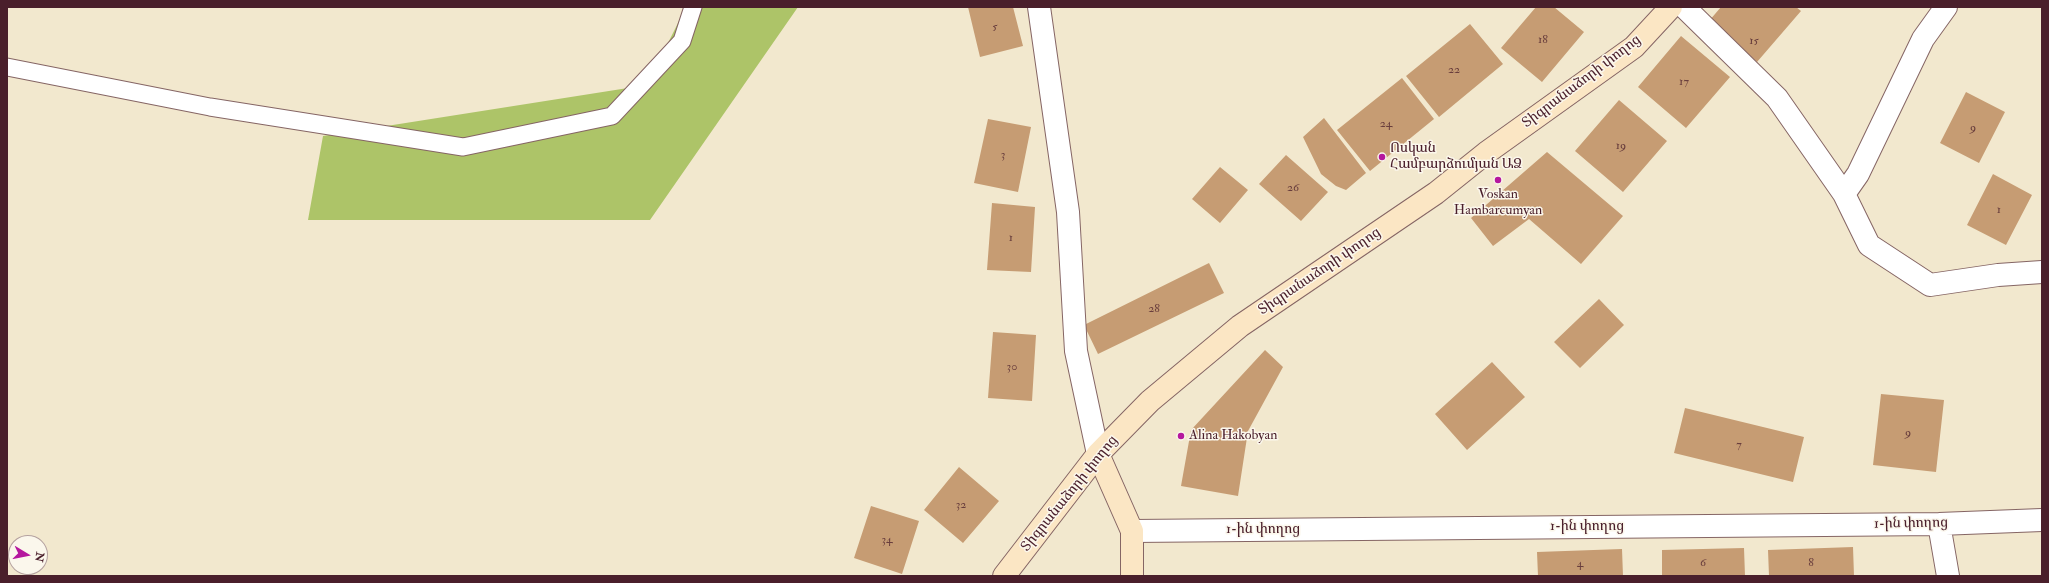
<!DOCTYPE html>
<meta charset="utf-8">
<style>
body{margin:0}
#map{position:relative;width:2049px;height:583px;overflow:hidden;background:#f2e8ce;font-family:"IM FELL Double Pica",serif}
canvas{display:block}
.frame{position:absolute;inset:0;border:8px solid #4a1f2b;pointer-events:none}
.north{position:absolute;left:8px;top:535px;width:40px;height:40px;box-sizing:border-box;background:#fbf7ec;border:1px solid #b4a19f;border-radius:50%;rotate:100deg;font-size:11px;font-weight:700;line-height:16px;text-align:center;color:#4a1f2b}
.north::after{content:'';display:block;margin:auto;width:14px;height:18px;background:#b5179e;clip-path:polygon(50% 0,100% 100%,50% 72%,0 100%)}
</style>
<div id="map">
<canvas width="2049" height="583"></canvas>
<div class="frame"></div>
<div class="north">N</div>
</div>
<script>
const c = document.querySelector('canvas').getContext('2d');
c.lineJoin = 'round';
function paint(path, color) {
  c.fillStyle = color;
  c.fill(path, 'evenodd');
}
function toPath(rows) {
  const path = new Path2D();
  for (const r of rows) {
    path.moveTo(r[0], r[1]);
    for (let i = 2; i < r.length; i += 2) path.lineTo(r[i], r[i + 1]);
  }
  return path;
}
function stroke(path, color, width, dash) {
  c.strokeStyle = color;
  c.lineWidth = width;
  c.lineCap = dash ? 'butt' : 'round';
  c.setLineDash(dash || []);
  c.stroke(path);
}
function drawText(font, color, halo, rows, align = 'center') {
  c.font = font + ' "IM FELL Double Pica","Noto Serif Armenian",serif';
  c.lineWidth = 3;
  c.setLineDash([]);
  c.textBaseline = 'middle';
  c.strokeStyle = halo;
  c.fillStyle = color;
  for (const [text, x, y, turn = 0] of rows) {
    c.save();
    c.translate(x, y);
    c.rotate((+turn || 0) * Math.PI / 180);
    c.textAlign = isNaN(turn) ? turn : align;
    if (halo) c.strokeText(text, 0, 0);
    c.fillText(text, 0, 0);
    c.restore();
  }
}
paint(toPath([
 [686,7,798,7,650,220,308,220,323,136,647,85]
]), '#adc468');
paint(toPath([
 [968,7,1013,7,1023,46,980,57],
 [1536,7,1554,7,1584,32,1542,82,1501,48],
 [1721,7,1796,7,1801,11,1757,62,1709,21],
 [1470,24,1503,64,1439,117,1406,76],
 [1681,36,1730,77,1686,128,1638,87],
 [1402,78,1434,119,1370,171,1337,130],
 [1966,92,2005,112,1979,163,1940,143],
 [1619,100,1667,141,1623,192,1575,151],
 [1324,118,1366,173,1346,190,1336,186,1321,174,1303,137],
 [988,119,1031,127,1018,192,974,183],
 [1547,152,1623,216,1581,264,1529,219,1493,246,1471,218],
 [1286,155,1328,192,1301,221,1259,184],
 [1220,167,1248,190,1220,223,1192,199],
 [1993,174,2032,195,2006,245,1967,225],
 [992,203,1035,207,1031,272,987,270],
 [1209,263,1224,293,1098,354,1084,325],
 [1599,299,1624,325,1580,368,1554,342],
 [993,332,1036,335,1032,401,988,398],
 [1265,350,1283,367,1248,431,1238,496,1181,486,1191,430],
 [1492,362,1525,397,1467,450,1435,414],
 [1881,394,1944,400,1936,472,1873,465],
 [1685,408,1804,437,1793,482,1674,453],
 [959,467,999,501,963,543,924,510],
 [871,506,919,521,902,574,854,558],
 [1853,547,1854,576,1769,576,1768,550],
 [1744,548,1745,576,1662,576,1662,550],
 [1622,549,1623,576,1538,576,1537,552]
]), '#c69c73');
const service = toPath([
 [7,67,210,107,463,147,612,116,682,41,693,7]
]);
const minor = toPath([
 [1039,7,1068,212,1076,351,1098,454],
 [1684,7,1777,98,1844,194,1869,245,1930,285,1998,275,2042,272],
 [1844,194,1858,174,1923,39,1946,7],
 [1939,524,1948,576],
 [1132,531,1939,524,2042,520]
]);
const secondary = toPath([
 [1098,454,1132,531,1132,576],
 [1004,576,1098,454,1150,401,1240,326,1436,193,1486,153,1634,47,1671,7]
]);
stroke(service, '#856564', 19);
stroke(minor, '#856564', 24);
stroke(secondary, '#856564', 24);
stroke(service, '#fff', 17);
stroke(minor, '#fff', 22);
stroke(secondary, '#fbe6c4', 22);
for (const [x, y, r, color] of [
 [1382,157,4,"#b5179e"],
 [1498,180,4,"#b5179e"],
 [1181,436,4,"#b5179e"]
]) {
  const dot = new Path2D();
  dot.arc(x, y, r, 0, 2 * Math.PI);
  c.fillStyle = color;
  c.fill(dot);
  stroke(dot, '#fbf7ec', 1.5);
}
drawText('12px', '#693e3d', null, [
 ["5",995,27],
 ["18",1543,40],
 ["15",1754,41],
 ["22",1454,70],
 ["17",1684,82],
 ["24",1386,124],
 ["9",1973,128],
 ["19",1621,146],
 ["3",1003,155],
 ["26",1293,188],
 ["1",1999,210],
 ["1",1011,238],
 ["28",1154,309],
 ["30",1012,367],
 ["9",1908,433],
 ["7",1739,445],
 ["32",961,505],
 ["34",887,540],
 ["6",1703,563],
 ["8",1811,563],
 ["4",1580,564]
]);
drawText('14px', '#4a1f2b', '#fbf7ec', [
 ["Տիգրանաձորի փողոց",1582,82,-37],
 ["Տիգրանաձորի փողոց",1320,272,-34],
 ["Տիգրանաձորի փողոց",1070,494,-51],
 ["1-ին փողոց",1911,524,-1],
 ["1-ին փողոց",1587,527],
 ["1-ին փողոց",1263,530]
]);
drawText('14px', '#4a1f2b', '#fbf7ec', [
 ["Ոսկան",1390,149],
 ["Համբարձումյան ԱՁ",1390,165],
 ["Voskan",1498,195,"center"],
 ["Hambarcumyan",1498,211,"center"],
 ["Alina Hakobyan",1189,436]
], 'left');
</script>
